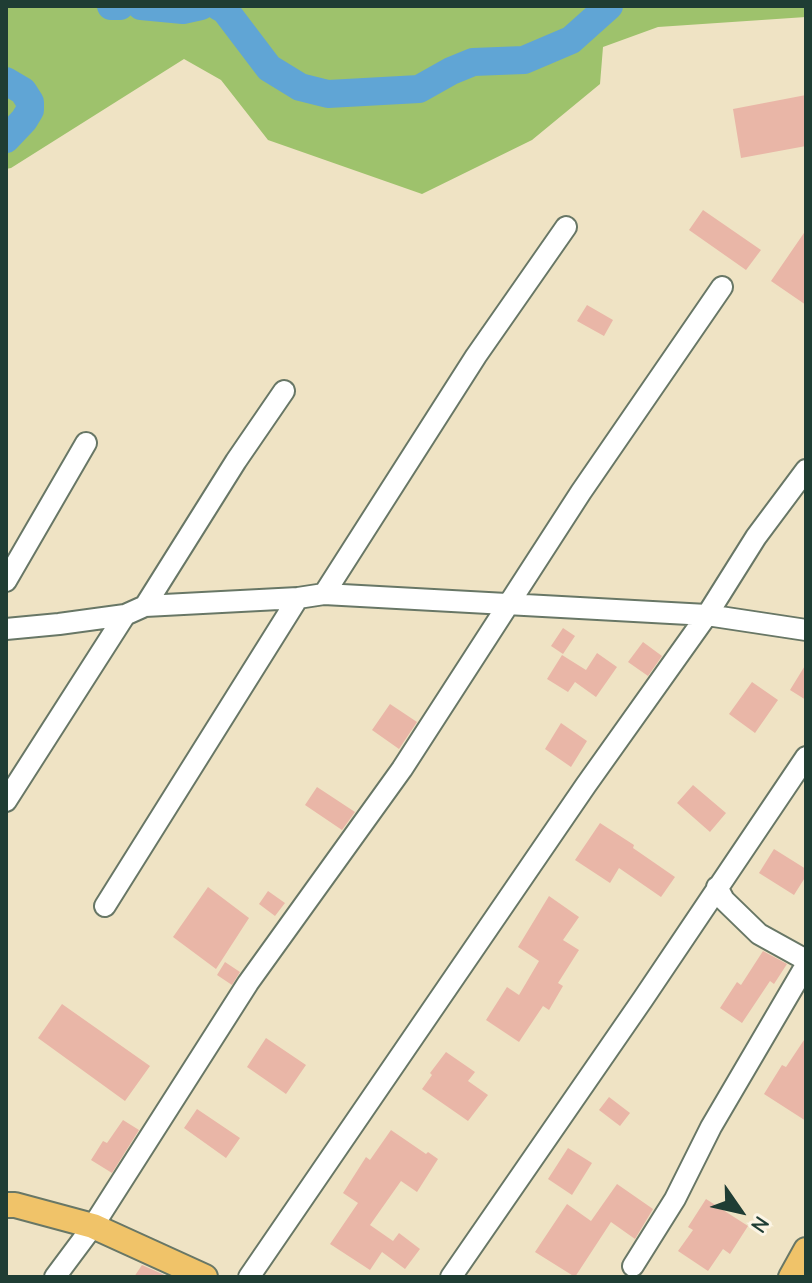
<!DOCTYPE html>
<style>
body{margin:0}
#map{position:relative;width:812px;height:1283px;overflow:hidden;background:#efe3c4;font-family:"Comic Neue",sans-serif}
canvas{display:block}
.frame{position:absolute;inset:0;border:8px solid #1f3d34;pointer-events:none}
.north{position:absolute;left:700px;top:1171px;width:80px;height:80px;-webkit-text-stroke:6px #fcf5e5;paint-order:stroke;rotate:124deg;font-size:22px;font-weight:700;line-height:32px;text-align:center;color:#1f3d34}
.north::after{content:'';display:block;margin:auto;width:28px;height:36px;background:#1f3d34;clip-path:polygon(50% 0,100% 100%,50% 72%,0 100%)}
</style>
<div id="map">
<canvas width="812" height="1283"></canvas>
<div class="frame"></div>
<div class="north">N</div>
</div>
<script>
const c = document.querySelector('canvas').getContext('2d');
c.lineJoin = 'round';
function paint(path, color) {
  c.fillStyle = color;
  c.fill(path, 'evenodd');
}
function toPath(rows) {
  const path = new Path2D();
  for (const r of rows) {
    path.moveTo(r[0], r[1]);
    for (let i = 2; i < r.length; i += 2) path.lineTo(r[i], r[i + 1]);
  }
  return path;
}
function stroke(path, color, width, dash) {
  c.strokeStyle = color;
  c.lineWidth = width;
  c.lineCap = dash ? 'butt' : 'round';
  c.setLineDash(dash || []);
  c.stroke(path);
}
paint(toPath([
 [6,6,806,6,806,17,658,27,603,47,600,84,532,140,422,194,268,140,221,80,184,59,11,168,6,169]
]), '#9ec26c');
stroke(toPath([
 [111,6,120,6],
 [141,6,183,10,201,6],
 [218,6,225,10,269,68,300,87,328,94,419,89,451,71,473,62,524,60,571,40,609,6],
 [6,81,23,91,30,102,30,110,24,120,6,139]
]), '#60a5d5', 28);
paint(toPath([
 [806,95,806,146,741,158,733,109],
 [703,210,761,250,746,270,689,230],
 [806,230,806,305,771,281],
 [587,305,613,320,604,336,577,321],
 [563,628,575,636,563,654,551,646],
 [643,642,662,656,648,676,628,662],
 [597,653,617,667,596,697,575,682,568,692,547,679,562,655,586,670],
 [806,664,806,700,790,690],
 [752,682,778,700,755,733,729,714],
 [390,704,417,722,399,749,372,730],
 [561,723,587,741,571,767,545,749],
 [693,785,726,813,710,832,677,803],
 [317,787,355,812,342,830,305,805],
 [600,823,634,845,633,848,675,877,661,897,619,868,610,883,575,860],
 [774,849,806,869,806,876,794,895,759,873],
 [208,887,249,918,216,969,173,937],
 [268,891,285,903,275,916,259,904],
 [549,896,579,917,563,940,579,950,558,983,563,986,549,1010,543,1006,519,1042,486,1020,507,987,519,995,539,961,518,947],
 [763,951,787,964,774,984,770,981,742,1023,720,1008,737,982,741,985],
 [225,962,240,972,232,985,217,975],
 [62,1004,150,1066,125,1101,38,1038],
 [806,1037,806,1121,764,1094,782,1065,786,1067],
 [266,1038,306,1065,286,1094,247,1067],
 [446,1052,475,1072,468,1081,488,1095,468,1121,422,1089,432,1075,430,1073],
 [609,1097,630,1113,620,1126,599,1110],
 [197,1109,240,1138,226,1158,184,1128],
 [123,1120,139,1130,112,1173,91,1160,103,1141,107,1143],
 [391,1130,426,1154,428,1152,438,1159,417,1192,401,1181,370,1225,393,1241,399,1233,420,1249,405,1269,382,1252,370,1270,330,1244,358,1203,343,1193,366,1157,370,1160],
 [568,1148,592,1163,572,1195,548,1179],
 [617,1184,653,1209,635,1239,611,1222,575,1277,535,1252,567,1204,591,1221],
 [706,1199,748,1226,730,1254,723,1249,708,1271,678,1251,693,1230,688,1227],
 [142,1265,169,1277,134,1277]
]), '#e9b6a7');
const minor = toPath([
 [6,581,86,443],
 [324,594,476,356,566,227],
 [145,606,236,461,284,391],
 [6,629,59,624,125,615,145,606,298,598,324,594,707,615,806,630],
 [6,801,125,615],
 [717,887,724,900,759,934,806,960],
 [105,906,298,598],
 [633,1266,675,1199,711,1127,806,965],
 [55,1277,93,1226,248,983,402,769,581,492,722,287],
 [249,1277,586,785,707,615,756,537,806,470],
 [451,1277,643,999,806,757]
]);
const major = toPath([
 [6,1205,15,1205,93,1226,205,1277],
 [791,1277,806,1250]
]);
stroke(minor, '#687766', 24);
stroke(major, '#687766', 28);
stroke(minor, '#fff', 20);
stroke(major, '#f0c369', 24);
</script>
